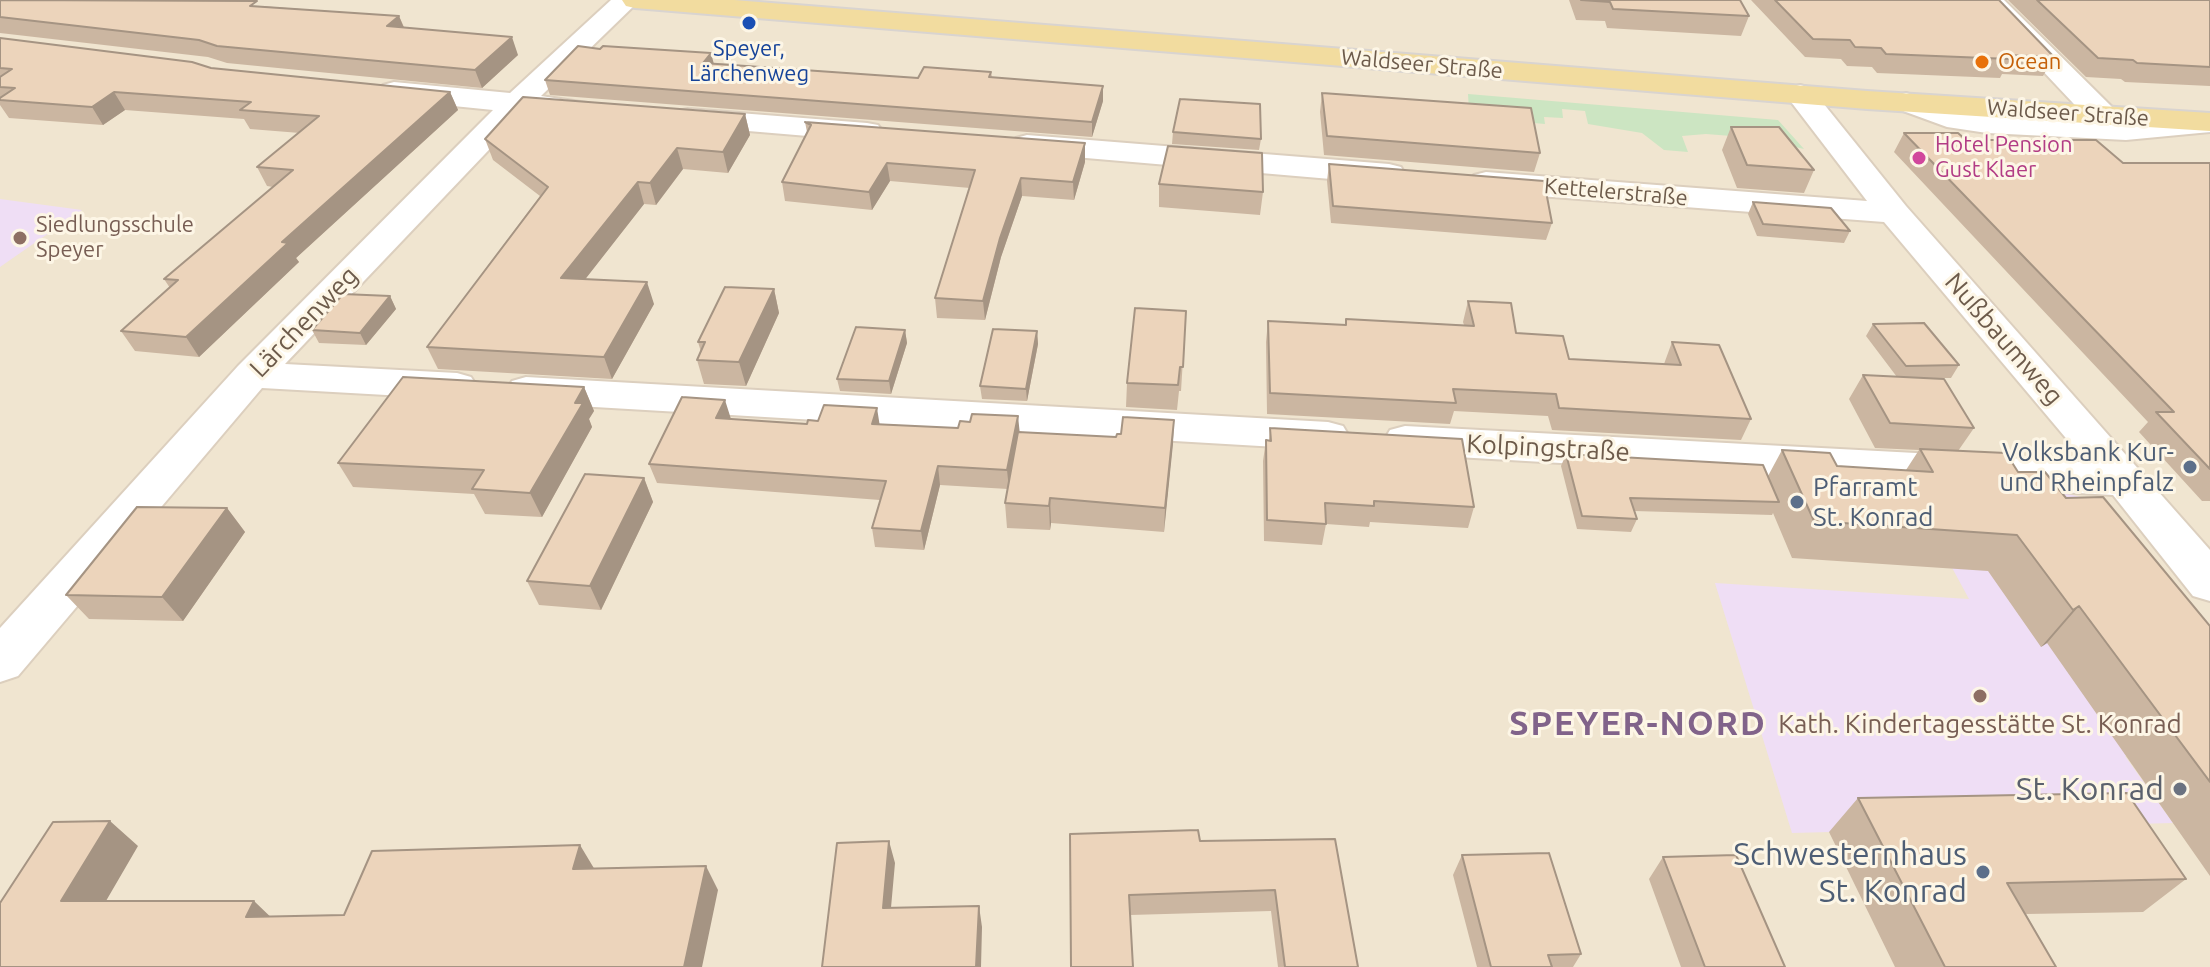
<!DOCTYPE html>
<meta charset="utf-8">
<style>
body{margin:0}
canvas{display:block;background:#f9f2e1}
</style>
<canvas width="2210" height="967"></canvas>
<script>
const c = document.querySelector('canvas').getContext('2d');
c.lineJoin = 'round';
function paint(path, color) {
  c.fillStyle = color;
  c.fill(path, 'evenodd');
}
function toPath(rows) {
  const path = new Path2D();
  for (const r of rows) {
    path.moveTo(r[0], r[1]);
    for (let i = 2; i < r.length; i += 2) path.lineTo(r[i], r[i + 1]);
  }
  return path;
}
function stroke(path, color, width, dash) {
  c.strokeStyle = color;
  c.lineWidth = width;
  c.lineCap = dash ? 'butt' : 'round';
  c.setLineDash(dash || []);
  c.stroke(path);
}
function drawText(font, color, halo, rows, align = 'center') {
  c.font = font + ' Ubuntu,sans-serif';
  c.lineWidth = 6;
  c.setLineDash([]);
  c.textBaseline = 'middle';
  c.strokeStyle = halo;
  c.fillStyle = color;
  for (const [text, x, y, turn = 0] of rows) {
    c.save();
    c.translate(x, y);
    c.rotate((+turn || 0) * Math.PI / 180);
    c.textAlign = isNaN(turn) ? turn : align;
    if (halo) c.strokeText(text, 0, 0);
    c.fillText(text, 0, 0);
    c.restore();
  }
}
paint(toPath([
 [0,0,2210,0,2210,967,0,967]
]), '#f0e5d0');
paint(toPath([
 [0,199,82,210,0,267],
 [1906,483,2059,492,2090,499,2210,754,2125,756,2173,823,1792,833,1715,583,1969,599]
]), '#efdef5');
paint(toPath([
 [1468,94,1778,120,1804,149,1757,138,1706,134,1682,136,1688,152,1664,150,1642,133,1588,124,1585,111,1562,109,1563,118,1544,117,1545,124,1500,120,1470,127]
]), '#cce5c2');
const minor = toPath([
 [611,0,640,0,541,96,587,103,591,109,587,115,576,118,524,113,285,364,457,373,471,377,477,386,471,395,457,399,262,388,18,676,0,682,0,628,238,366,493,110,394,100,383,97,379,91,383,85,394,82,510,93,611,0],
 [1976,0,2004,0,2112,107,2116,114,2111,121,2210,114,2210,132,2126,140,1987,133,1947,127,1895,108,1891,102,1895,96,1906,93,1963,111,2089,120,1976,0],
 [1800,85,1811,88,1906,206,2210,550,2210,601,2193,596,2113,495,1405,454,1390,450,1384,440,1390,430,1405,426,2086,462,1884,222,1486,192,1474,189,1469,182,1474,175,1486,172,1867,201,1785,94,1789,88,1800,85],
 [688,109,867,123,878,125,883,132,878,139,867,141,677,125,673,118,677,111,688,109],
 [1027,135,1389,164,1401,167,1405,174,1401,181,1389,184,1016,152,1011,145,1016,138,1027,135],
 [526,377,1328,422,1343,426,1349,436,1343,446,1328,450,526,403,512,399,506,390,512,381,526,377]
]);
const major = toPath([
 [622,0,734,0,1867,91,2210,113,2210,131,1867,109,635,8,626,6,622,0]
]);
stroke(minor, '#dccfbe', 4);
stroke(major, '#d9d4d0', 4);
paint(minor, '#fff');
paint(major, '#f2dc9f');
paint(toPath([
 [0,0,260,6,399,16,404,27,518,55,482,88,227,63,208,57,0,33],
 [1569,0,1740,0,1749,16,1741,36,1607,28,1605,21,1576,20],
 [1751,0,1999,0,2054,57,2043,76,2002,74,2000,78,1877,73,1872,67,1847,66,1841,59,1805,57],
 [2008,0,2210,0,2210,86,2125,82,2121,79,2086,77],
 [0,38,211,68,450,92,458,110,296,258,299,262,199,357,135,351,121,331,170,288,164,279,273,187,267,186,257,167,300,133,250,129,244,119,125,110,103,125,9,118,0,105],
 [713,63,918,78,991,72,992,77,1103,86,1103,101,1092,137,550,95,545,80],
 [1322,93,1540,153,1534,172,1324,155,1320,112],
 [745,114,750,135,728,173,683,169,656,205,644,204,585,279,654,304,612,379,438,369,427,347,540,196,493,160,485,139],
 [805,122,1085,143,1085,162,1074,200,1022,196,1001,257,985,320,937,318,935,298,970,188,890,181,872,210,785,201,782,182,807,132],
 [1731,127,1814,170,1804,193,1737,188,1722,150],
 [1173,132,1261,139,1259,150,1172,144],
 [1904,133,1966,140,2123,163,2210,163,2210,501,2202,501,2139,432,2148,422,1894,152],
 [1329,164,1552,223,1546,240,1331,223,1327,181],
 [1159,184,1263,192,1260,215,1159,207],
 [1753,202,1850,231,1844,243,1757,236,1748,214],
 [774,289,779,313,746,386,704,384,697,360,701,352,698,342],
 [390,296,396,309,366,345,319,343,312,330],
 [1468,301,1516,333,1569,359,1664,364,1672,342,1751,419,1741,440,1552,430,1548,416,1454,411,1450,424,1267,414,1266,342,1268,321,1345,325,1346,319,1464,325,1463,322],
 [1186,311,1181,391,1179,391,1177,410,1126,407,1127,383],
 [1873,324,1959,365,1951,378,1928,378,1974,428,1958,451,2018,472,2066,498,2210,626,2210,876,2047,643,2041,647,1988,571,1792,558,1773,513,1772,515,1634,511,1637,519,1631,532,1577,529,1561,466,1566,454,1768,476,1782,450,1837,466,1906,470,1919,450,1875,448,1849,399,1863,375,1897,377,1866,336],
 [905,330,907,343,891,394,840,391,837,379],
 [1037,331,1038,344,1027,401,982,399,980,386],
 [584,387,594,411,589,419,592,427,542,517,485,514,474,494,353,487,338,463],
 [731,419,807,424,880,424,1116,437,1121,434,1174,420,1164,532,1051,523,1050,530,1007,528,1005,503,1008,489,940,485,924,550,875,547,872,528,880,500,657,483,649,464],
 [1270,428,1474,507,1468,528,1370,522,1369,527,1326,524,1322,545,1264,541,1263,461,1266,440,1269,440],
 [644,478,653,502,601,610,539,605,527,581],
 [227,508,245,532,183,621,89,619,66,595],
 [1858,798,2186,879,2143,912,2026,914,2056,967,1895,967,1829,832],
 [1070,834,1200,841,1335,839,1358,967,1278,967,1271,911,1130,915],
 [1462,855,1581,954,1573,967,1477,967,1453,875],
 [1663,857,1785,967,1681,967,1649,879]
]), '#cbb6a1');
paint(toPath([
 [399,16,406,33,387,26],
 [512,37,518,55,482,88,475,70],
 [711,53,715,68,703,63],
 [1103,86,1103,101,1092,137,1092,122],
 [114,92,125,110,103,125,92,107],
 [450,92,458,110,296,258,299,262,199,357,186,337,282,242],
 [745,114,750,135,728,173,723,152],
 [1085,143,1085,162,1074,200,1073,182],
 [677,148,683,169,656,205,650,183],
 [887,163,890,181,872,210,869,192],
 [1021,178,1022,196,1001,257,985,320,983,301,1000,238],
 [638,182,644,204,569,300,561,278],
 [647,282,654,304,612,379,604,357],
 [774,289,779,313,746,386,739,362],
 [390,296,396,309,366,345,360,333],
 [905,330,907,343,891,394,889,381],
 [1037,331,1038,344,1027,401,1026,389],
 [584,387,594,411,589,419,592,427,542,517,530,493,575,403],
 [725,400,731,419,716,418],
 [877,408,880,427,872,424],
 [1018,416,1020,435,1009,489,1007,470],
 [1174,420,1173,444,1164,532,1165,508],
 [938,466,940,485,924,550,921,531],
 [644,478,653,502,601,610,590,586],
 [1050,498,1051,523,1050,530,1049,506],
 [227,508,245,532,183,621,162,597],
 [2079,606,2047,643,2041,647,2073,610],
 [110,821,138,846,92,925,61,901],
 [889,841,895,863,889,930,883,908],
 [580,845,595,870,573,869],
 [706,866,718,890,702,967,684,967],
 [254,901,279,925,246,917],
 [979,906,982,927,981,967,976,967]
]), '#a59483');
const building = toPath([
 [0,0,257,1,250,6,399,16,387,26,512,37,475,70,217,46,199,40,0,17,0,0],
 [1581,0,1740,0,1749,16,1613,9,1610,2,1581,0],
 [1775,0,1999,0,2054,57,2006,55,2010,59,1886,54,1881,48,1855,47,1850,40,1813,39,1775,0],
 [2037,0,2210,0,2210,67,2137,63,2133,60,2098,58,2037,0],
 [0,38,192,62,211,68,450,92,282,242,288,243,186,337,121,331,178,280,164,279,293,170,257,167,319,116,240,110,251,102,114,92,92,107,0,100,0,98,15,88,0,87,0,77,12,69,0,68,0,38],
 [578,46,600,49,603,46,711,53,703,63,918,78,924,67,991,72,989,77,1103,86,1092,122,545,80,578,46],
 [1322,93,1531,108,1540,153,1327,136,1322,93],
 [523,97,745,114,723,152,677,148,650,183,638,182,561,278,647,282,604,357,427,347,548,187,485,139,523,97],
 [1180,99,1260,104,1261,139,1173,132,1180,99],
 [805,122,1085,143,1073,182,1021,178,1000,238,983,301,935,298,975,170,887,163,869,192,782,182,811,125,805,122],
 [1731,127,1779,127,1814,170,1747,165,1731,127],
 [1904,133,1958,133,1966,140,2096,140,2123,163,2210,163,2210,469,2156,412,2174,412,1904,133],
 [1168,146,1262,153,1263,192,1159,184,1168,146],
 [1329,164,1544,181,1552,223,1333,206,1329,164],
 [1753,202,1831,208,1850,231,1763,224,1753,202],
 [725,287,774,289,739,362,697,360,705,342,698,342,725,287],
 [343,294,390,296,360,333,312,330,343,294],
 [1468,301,1511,303,1516,333,1563,336,1569,359,1681,365,1672,342,1719,345,1751,419,1559,408,1556,394,1453,389,1456,403,1270,393,1268,321,1346,325,1346,319,1474,326,1468,301],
 [1135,308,1186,311,1183,367,1180,367,1178,385,1127,383,1135,308],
 [1924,323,1959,365,1906,366,1873,324,1924,323],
 [856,327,905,330,889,381,837,379,856,327],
 [993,329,1037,331,1026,389,980,386,993,329],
 [1863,375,1944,379,1974,428,1890,423,1863,375],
 [403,377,584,387,575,403,583,403,530,493,472,489,484,470,338,463,403,377],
 [682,397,725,400,716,418,807,424,808,420,818,421,824,405,877,408,872,424,958,428,960,421,970,422,972,414,1018,416,1007,470,938,466,921,531,872,528,886,481,649,464,682,397],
 [1123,417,1174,420,1165,508,1050,498,1049,506,1005,503,1018,432,1116,437,1117,434,1121,434,1123,417],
 [1270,428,1462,439,1474,507,1374,501,1374,506,1325,503,1326,524,1267,520,1266,440,1271,441,1270,428],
 [1920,449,2006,453,2018,472,2045,472,2066,498,2103,497,2210,626,2210,782,2079,606,2073,610,2017,535,1814,521,1782,450,1830,453,1837,466,1933,472,1920,449],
 [1566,454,1763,465,1779,502,1630,498,1637,519,1582,516,1566,454],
 [585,474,644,478,590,586,527,581,585,474],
 [137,507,227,508,162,597,66,595,137,507],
 [2127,793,2186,879,2007,883,2056,967,1945,967,1858,798,2127,793],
 [110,821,61,901,254,901,246,917,344,915,372,851,580,845,573,869,706,866,684,967,0,967,0,903,53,822,110,821],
 [1198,830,1200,841,1335,839,1358,967,1285,967,1275,890,1129,895,1133,967,1071,967,1070,834,1198,830],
 [889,841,883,908,979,906,976,967,822,967,837,843,889,841],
 [1549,853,1581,954,1548,955,1552,967,1491,967,1462,855,1549,853],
 [1736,855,1785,967,1705,967,1663,857,1736,855]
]);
paint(building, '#ecd4bb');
stroke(building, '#a59483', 2);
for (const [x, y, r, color] of [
 [749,23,8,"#1a4fb4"],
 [1982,62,8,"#e8710a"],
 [1919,158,8,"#d1479c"],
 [20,238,8,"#8d6e63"],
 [2190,467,8,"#5c6f8a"],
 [1797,502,8,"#5c6f8a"],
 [1980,696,8,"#8d6e63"],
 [2180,789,8,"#6b7280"],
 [1983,872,8,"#5c6f8a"]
]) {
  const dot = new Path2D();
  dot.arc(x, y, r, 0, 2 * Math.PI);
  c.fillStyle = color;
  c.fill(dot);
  stroke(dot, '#fdf6e6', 3);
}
drawText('22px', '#164399', '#fdf6e6', [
 ["Speyer,",749,49],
 ["Lärchenweg",749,74]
]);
drawText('22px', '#c56008', '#fdf6e6', [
 ["Ocean",1998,62]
], 'left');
drawText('22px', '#6d5b4b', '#fdf6e6', [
 ["Waldseer Straße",1422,64,5],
 ["Waldseer Straße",2068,113,4],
 ["Kettelerstraße",1616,192,5]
]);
drawText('22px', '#b23c85', '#fdf6e6', [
 ["Hotel Pension",1935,145],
 ["Gust Klaer",1935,170]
], 'left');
drawText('22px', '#785e54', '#fdf6e6', [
 ["Siedlungsschule",36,225],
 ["Speyer",36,250]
], 'left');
drawText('26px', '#6d5b4b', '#fdf6e6', [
 ["Lärchenweg",304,322,-46],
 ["Nußbaumweg",2004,339,49],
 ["Kolpingstraße",1548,448,3]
]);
drawText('26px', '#4e5e75', '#fdf6e6', [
 ["Volksbank Kur-",2174,452],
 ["und Rheinpfalz",2174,482],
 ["Pfarramt",1813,487,"left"],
 ["St. Konrad",1813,517,"left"]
], 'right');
drawText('26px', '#785e54', '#fdf6e6', [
 ["Kath. Kindertagesstätte St. Konrad",1980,724]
]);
drawText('32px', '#5b616d', '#fdf6e6', [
 ["St. Konrad",2164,789]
], 'right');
drawText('32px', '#4e5e75', '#fdf6e6', [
 ["Schwesternhaus",1967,854],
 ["St. Konrad",1967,891]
], 'right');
c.letterSpacing = '2px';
drawText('bold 34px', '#81638a', '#fdf6e6', [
 ["SPEYER-NORD",1638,724]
]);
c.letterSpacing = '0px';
</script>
